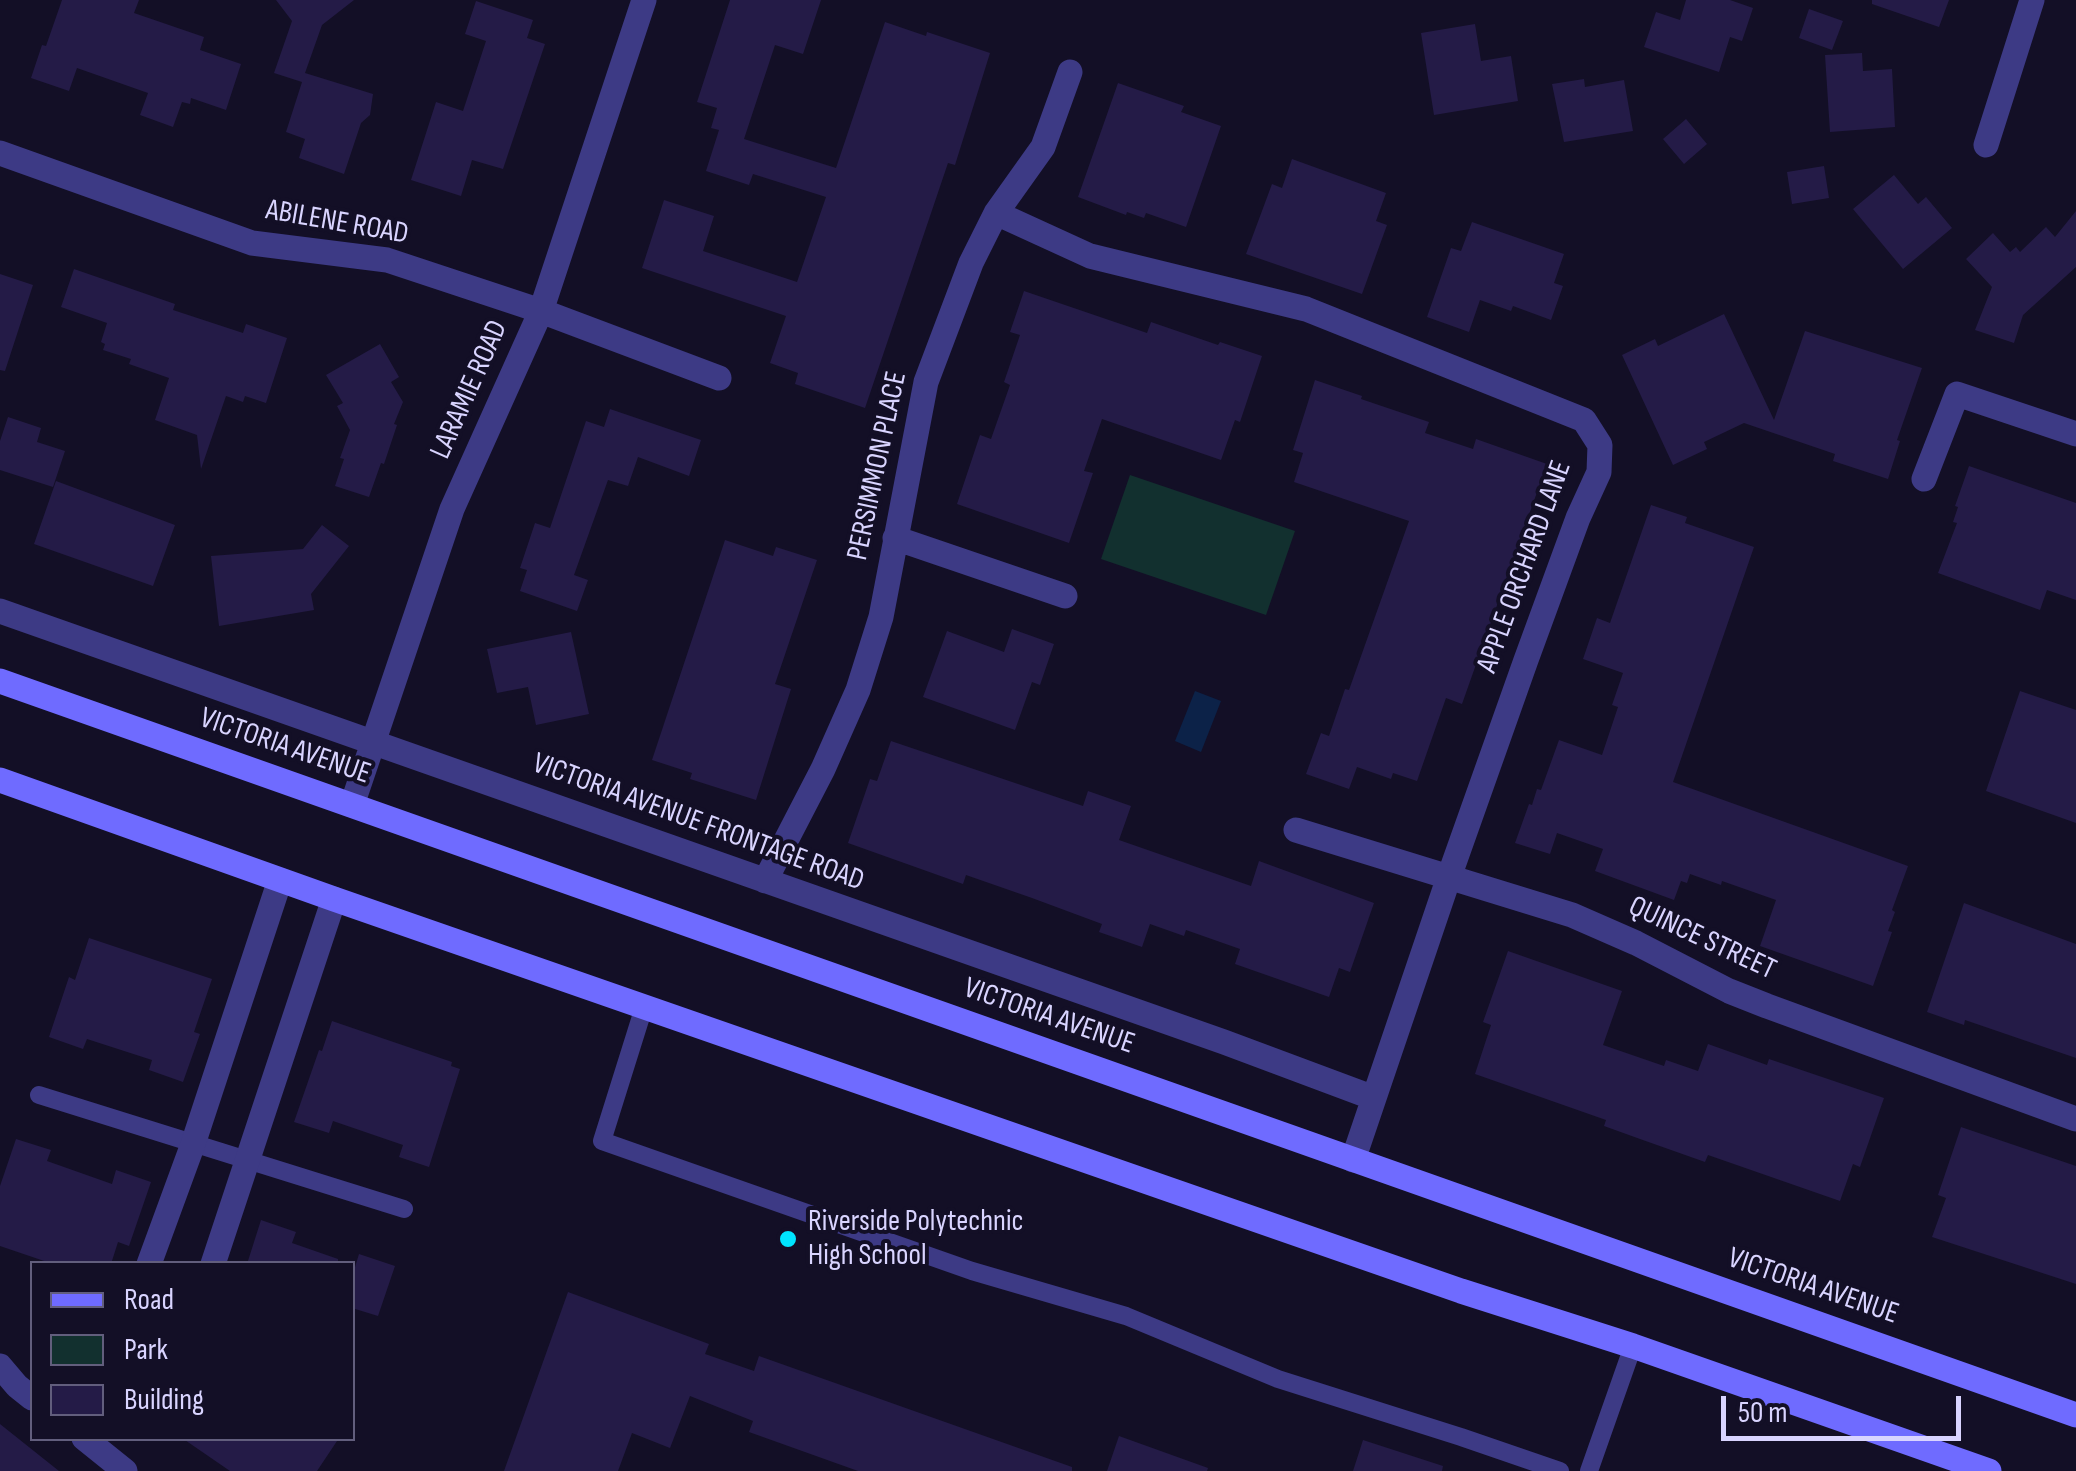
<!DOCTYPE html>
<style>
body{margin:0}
#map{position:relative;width:2076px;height:1471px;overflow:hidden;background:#130f26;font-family:"Sofia Sans Condensed",sans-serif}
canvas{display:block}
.legend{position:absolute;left:30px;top:1261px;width:325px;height:180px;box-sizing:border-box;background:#130f26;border:2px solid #625e7d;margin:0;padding:12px 18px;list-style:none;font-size:30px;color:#d9d4ff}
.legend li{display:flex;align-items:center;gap:20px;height:50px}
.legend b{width:50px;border:2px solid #625e7d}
.scale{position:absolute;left:1721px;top:1396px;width:240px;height:45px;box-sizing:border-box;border:5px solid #d9d4ff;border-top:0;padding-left:12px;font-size:30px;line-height:35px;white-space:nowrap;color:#d9d4ff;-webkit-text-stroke:8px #130f26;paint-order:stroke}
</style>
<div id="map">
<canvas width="2076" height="1471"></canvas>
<ul class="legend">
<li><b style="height:12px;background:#6f6bff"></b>Road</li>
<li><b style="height:28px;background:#12302f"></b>Park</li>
<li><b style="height:28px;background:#241b47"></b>Building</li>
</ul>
<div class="scale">50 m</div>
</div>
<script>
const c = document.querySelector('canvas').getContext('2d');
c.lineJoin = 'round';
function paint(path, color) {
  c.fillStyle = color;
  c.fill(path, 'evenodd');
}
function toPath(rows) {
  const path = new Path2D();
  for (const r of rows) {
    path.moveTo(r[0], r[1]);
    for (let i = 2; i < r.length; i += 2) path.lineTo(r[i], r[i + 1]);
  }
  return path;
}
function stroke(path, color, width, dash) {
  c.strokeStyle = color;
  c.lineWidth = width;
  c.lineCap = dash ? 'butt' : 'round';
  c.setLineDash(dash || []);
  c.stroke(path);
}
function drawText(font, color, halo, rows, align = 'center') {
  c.font = font + ' "Sofia Sans Condensed",sans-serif';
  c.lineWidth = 8;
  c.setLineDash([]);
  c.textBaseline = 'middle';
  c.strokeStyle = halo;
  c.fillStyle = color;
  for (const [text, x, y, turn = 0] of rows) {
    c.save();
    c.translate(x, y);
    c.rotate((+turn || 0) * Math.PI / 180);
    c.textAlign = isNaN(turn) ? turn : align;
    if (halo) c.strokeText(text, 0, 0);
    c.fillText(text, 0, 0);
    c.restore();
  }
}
paint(toPath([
 [1130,475,1295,531,1266,615,1101,559]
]), '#12302f');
paint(toPath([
 [1195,691,1221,701,1201,752,1175,741]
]), '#0c2248');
paint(toPath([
 [62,0,139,0,134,13,204,37,200,50,241,64,226,110,191,98,190,104,182,102,173,127,140,115,148,93,77,68,69,91,31,78,42,45,46,46],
 [276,0,354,0,322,25,305,73,373,94,370,115,361,123,344,174,299,158,305,139,286,132,302,82,274,73,292,21],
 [730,0,821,0,803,54,775,45,744,139,836,168,885,22,926,36,927,32,990,53,955,165,948,163,865,408,795,384,798,373,770,363,786,316,642,268,664,200,714,216,703,251,797,282,826,197,753,174,749,185,706,171,719,130,711,128,717,108,697,102],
 [1686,0,1730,0,1753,8,1742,41,1730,37,1719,72,1644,47,1656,12,1680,20],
 [1872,0,1949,0,1939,27,1872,4],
 [476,1,533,20,527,38,545,44,503,169,472,160,461,196,411,180,436,102,463,111,486,41,465,34],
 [1809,9,1843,21,1832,50,1799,38],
 [1475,24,1481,61,1511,56,1518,101,1434,115,1421,33],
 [1862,53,1863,71,1892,69,1895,127,1830,132,1825,55],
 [1584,79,1585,87,1624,80,1633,131,1564,142,1552,84],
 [1118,83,1184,106,1181,112,1221,126,1186,227,1146,213,1144,218,1127,212,1126,215,1078,197],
 [1686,119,1707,144,1684,164,1663,139],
 [1292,159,1386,193,1376,221,1387,225,1362,294,1246,254,1272,184,1282,188],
 [1824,166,1829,198,1792,204,1787,172],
 [1894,175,1918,204,1926,197,1952,228,1903,269,1853,209],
 [2076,211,2076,267,2023,315,2014,343,1975,330,1992,287,1966,259,1993,233,2010,252,2016,247,2020,252,2046,227,2055,237],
 [1472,222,1564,254,1554,283,1563,286,1551,320,1513,306,1511,311,1480,300,1469,332,1427,317,1451,248,1461,251],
 [74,269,175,304,173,310,243,333,246,324,287,338,266,403,245,396,243,402,226,396,201,469,197,435,155,420,169,378,129,364,131,359,103,350,105,344,101,342,107,323,61,307],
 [0,274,33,285,5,371,0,370],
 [1024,291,1147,333,1151,322,1218,345,1220,342,1262,356,1240,422,1235,420,1221,460,1102,419,1084,471,1093,473,1069,543,957,504,980,435,991,439,1010,385,1004,382,1020,335,1010,332],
 [1724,314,1774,420,1805,331,1922,368,1897,440,1900,441,1888,479,1833,461,1835,454,1744,423,1704,442,1707,449,1673,465,1622,355,1655,339,1658,346],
 [380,344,399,377,391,382,403,402,394,424,397,425,384,464,381,463,369,497,335,486,344,459,340,458,350,430,337,406,343,403,326,375],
 [1315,380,1362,396,1361,399,1429,422,1425,433,1473,449,1476,439,1547,464,1462,704,1446,698,1417,781,1393,773,1391,779,1357,767,1349,789,1306,774,1321,733,1329,736,1345,689,1349,690,1409,521,1294,482,1303,453,1293,450],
 [610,409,701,440,689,476,638,457,628,486,608,480,574,575,588,580,577,611,520,591,527,570,520,568,535,523,550,528,586,421,604,427],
 [8,417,41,428,37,442,65,451,53,487,0,470,0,441],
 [1969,466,2076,503,2076,600,2047,590,2040,610,1938,573,1957,523,1953,522,1958,507,1955,506],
 [56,481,175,525,153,586,34,544],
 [1651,505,1687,517,1685,523,1754,547,1673,782,1908,866,1892,910,1895,912,1888,931,1892,932,1873,986,1760,946,1776,900,1722,881,1721,885,1690,874,1687,883,1681,881,1674,900,1595,871,1603,849,1557,833,1550,854,1515,843,1529,804,1532,805,1537,789,1541,790,1559,740,1602,755,1618,707,1612,705,1623,673,1583,659,1597,618,1610,623],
 [322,525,349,546,311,594,314,610,219,626,211,556,303,549],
 [725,540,773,556,776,547,817,560,775,684,791,689,756,800,690,779,692,773,652,760],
 [1012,629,1054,644,1040,685,1032,682,1015,730,923,697,947,631,1004,652],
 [571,632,589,714,536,725,528,687,497,693,487,649],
 [2020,691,2076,710,2076,823,1986,791],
 [891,741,1083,806,1088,791,1131,806,1119,840,1251,886,1259,861,1374,903,1350,972,1339,968,1329,997,1235,964,1240,949,1186,930,1184,936,1150,924,1142,947,1099,932,1102,924,1032,898,966,875,963,884,848,843,870,779,877,781],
 [1964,903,2076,944,2076,1058,1965,1020,1964,1025,1927,1012],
 [89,938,212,979,194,1032,200,1034,183,1082,149,1070,152,1060,87,1039,83,1049,49,1037,69,977,75,980],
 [1508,951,1622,991,1603,1045,1664,1066,1666,1060,1698,1071,1708,1044,1767,1065,1769,1059,1884,1098,1860,1167,1853,1164,1840,1201,1708,1155,1705,1162,1640,1139,1604,1126,1606,1120,1475,1074,1491,1025,1483,1022],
 [332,1021,452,1062,451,1066,460,1069,429,1167,399,1157,403,1145,333,1121,329,1133,294,1122,319,1050,322,1051],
 [1961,1127,2076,1166,2076,1284,1932,1237,1946,1198,1938,1195],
 [16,1139,51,1150,47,1161,112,1184,116,1170,151,1182,129,1246,118,1242,111,1264,53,1264,0,1246,0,1186],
 [261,1220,296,1232,292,1243,338,1259,338,1264,247,1264],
 [359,1254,395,1266,378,1316,352,1308,352,1277],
 [568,1292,709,1344,705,1354,754,1371,759,1356,1072,1467,1072,1471,858,1471,749,1432,753,1421,690,1396,670,1448,632,1433,618,1471,504,1471],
 [0,1424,59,1471,0,1471],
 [1119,1436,1208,1468,1207,1471,1107,1471],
 [182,1438,339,1438,317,1471,230,1471],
 [1363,1440,1443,1466,1442,1471,1353,1471]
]), '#241b47');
stroke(toPath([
 [644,1007,602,1141,972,1271,1126,1316,1278,1379,1461,1437,1560,1471],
 [39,1095,404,1209],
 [1589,1471,1633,1346]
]), '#3d3a85', 18);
stroke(toPath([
 [1986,145,2032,0],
 [0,153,252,243,387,260,541,311,719,378],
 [996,213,1090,256,1306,309,1584,420,1600,445,1599,472,1578,518,1526,660,1449,877,1353,1160],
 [1924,479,1957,394,2076,434],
 [895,538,1065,596],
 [0,611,1224,1042,1374,1098],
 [352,805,452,509,541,311,644,0],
 [1296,830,1572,915,1636,943,1729,991,1767,1006,2076,1119],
 [765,881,823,769,858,690,881,617,926,382,971,263,996,213,1043,147,1070,72],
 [149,1264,193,1144,280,880],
 [213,1264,334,899],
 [0,1366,17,1386,32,1398],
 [84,1438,125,1471]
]), '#3d3a85', 25);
stroke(toPath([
 [0,681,2076,1415],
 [0,780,334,899,1461,1291,1633,1346,1989,1471]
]), '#6f6bff', 25);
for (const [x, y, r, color] of [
 [788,1239,10,"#00e5ff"]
]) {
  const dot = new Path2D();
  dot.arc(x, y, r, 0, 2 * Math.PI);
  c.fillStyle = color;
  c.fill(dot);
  stroke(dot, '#130f26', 4);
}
drawText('30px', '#d9d4ff', '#130f26', [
 ["ABILENE ROAD",337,223,10],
 ["LARAMIE ROAD",470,390,-66],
 ["PERSIMMON PLACE",878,466,-78],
 ["APPLE ORCHARD LANE",1525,567,-70],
 ["VICTORIA AVENUE",285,747,19],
 ["VICTORIA AVENUE FRONTAGE ROAD",698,823,20],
 ["QUINCE STREET",1702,939,25],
 ["VICTORIA AVENUE",1049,1017,19],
 ["VICTORIA AVENUE",1813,1287,19]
]);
drawText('30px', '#d9d4ff', '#130f26', [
 ["Riverside Polytechnic",808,1222],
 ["High School",808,1256]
], 'left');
</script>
